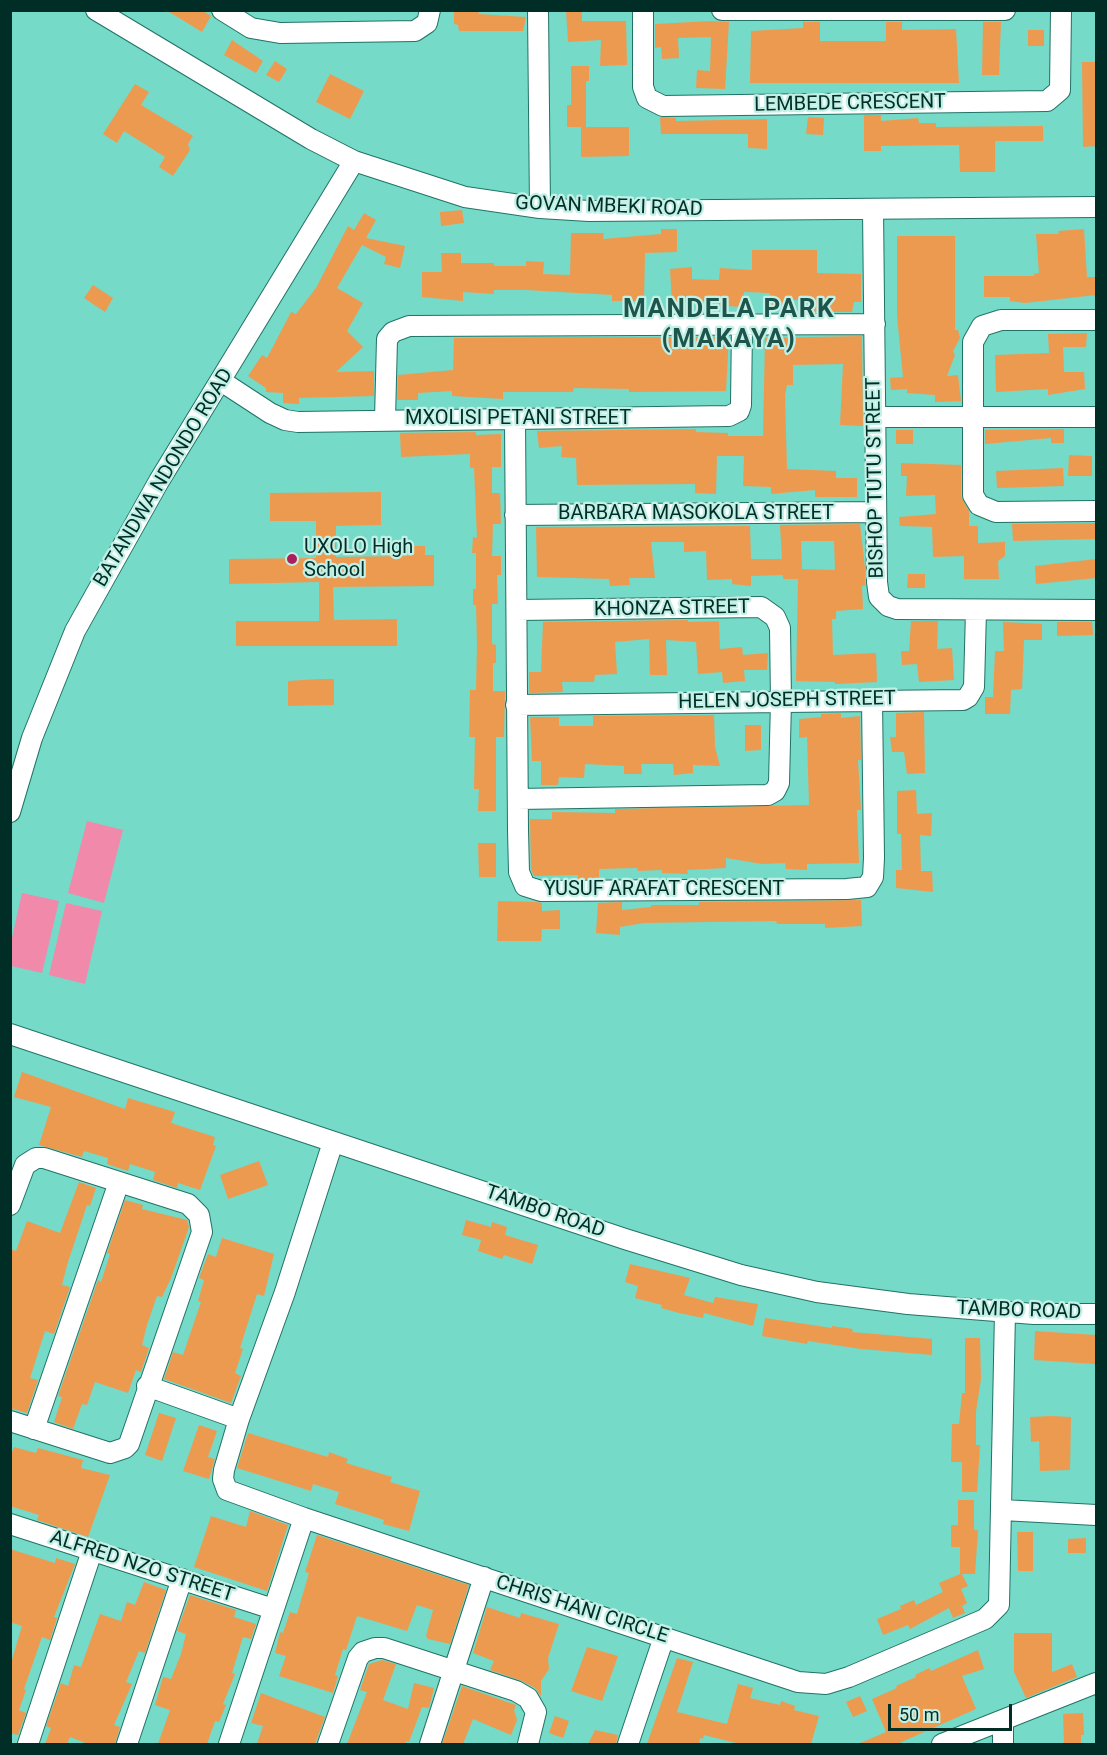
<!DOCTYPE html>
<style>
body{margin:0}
#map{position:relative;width:1107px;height:1755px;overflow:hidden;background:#75dac7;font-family:Roboto,sans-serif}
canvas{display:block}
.frame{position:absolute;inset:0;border:12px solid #002e27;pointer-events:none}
.scale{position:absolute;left:888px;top:1704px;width:124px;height:27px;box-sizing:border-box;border:3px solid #002e27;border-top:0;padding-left:8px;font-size:18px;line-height:21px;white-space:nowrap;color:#002e27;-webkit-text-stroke:4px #c2f0e6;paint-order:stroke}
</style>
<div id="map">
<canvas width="1107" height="1755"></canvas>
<div class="frame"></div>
<div class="scale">50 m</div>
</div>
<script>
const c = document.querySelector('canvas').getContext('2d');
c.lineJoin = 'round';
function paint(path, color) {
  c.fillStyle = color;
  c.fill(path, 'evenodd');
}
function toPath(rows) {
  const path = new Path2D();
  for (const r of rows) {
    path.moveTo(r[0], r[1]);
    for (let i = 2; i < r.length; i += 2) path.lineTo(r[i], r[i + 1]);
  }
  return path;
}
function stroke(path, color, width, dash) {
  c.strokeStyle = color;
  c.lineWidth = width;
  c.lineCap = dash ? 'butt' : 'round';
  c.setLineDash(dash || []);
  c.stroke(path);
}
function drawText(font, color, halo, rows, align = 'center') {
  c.font = font + ' Roboto,sans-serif';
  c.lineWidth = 4.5;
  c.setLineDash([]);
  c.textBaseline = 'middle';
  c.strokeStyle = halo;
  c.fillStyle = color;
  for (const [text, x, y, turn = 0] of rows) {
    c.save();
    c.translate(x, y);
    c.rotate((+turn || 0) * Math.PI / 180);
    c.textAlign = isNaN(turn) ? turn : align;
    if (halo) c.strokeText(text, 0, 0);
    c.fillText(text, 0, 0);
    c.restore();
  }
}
paint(toPath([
 [87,821,123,830,104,903,68,893],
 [22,893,59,901,42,973,11,966,11,942],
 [66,903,102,911,85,984,49,975]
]), '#f189ab');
paint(toPath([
 [166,10,202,10,211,16,202,32],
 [454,10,478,10,479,14,526,17,523,31,459,31,458,25,454,24],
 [566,10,582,10,582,21,626,21,627,65,600,66,601,40,568,42],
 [711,21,729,22,725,89,696,88,697,70,710,71,711,37,678,38,679,58,662,59,661,47,655,48,655,24],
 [803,22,820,22,820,41,886,41,886,22,902,22,902,30,956,29,959,83,750,83,751,31,803,28],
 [983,22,1001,22,999,75,982,75],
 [1028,30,1044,30,1044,46,1028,46],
 [232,40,263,61,256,73,224,55],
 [275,61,287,69,279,82,266,75],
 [1082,62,1096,62,1096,146,1083,147],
 [571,66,589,66,589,81,586,81,586,127,567,127,567,105,571,105],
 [330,74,364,91,350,119,316,102],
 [135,84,149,92,141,105,193,136,188,144,190,150,173,176,159,167,165,157,124,131,117,143,103,134],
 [864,115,881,115,881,121,918,118,919,123,936,123,936,127,1043,126,1043,141,995,141,995,172,960,172,959,145,881,146,881,151,864,151],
 [660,117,676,118,676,121,767,119,767,149,748,148,748,134,661,134],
 [808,117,824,118,823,135,806,134],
 [581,127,629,127,629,156,581,157],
 [462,210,464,223,441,226,440,212],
 [364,213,376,220,366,238,405,246,400,268,384,264,386,257,362,245,337,288,363,303,347,331,363,347,336,372,374,371,374,396,299,398,299,404,283,403,283,393,266,392,266,388,248,376,262,355,267,358,291,312,296,314,316,288,348,226,354,230],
 [661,229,677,229,677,252,645,253,644,301,612,301,612,295,526,290,494,290,494,294,463,292,463,301,422,297,422,272,442,272,441,253,461,253,461,263,494,263,494,266,526,266,526,261,544,262,543,274,570,275,571,233,604,233,603,239,661,234],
 [1084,229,1087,277,1096,277,1096,295,1025,303,1010,301,1010,297,984,297,984,276,1034,276,1034,274,1039,273,1036,234,1059,234,1058,231],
 [897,236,955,236,955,330,958,330,960,338,953,351,955,355,947,376,958,375,961,401,935,402,935,395,907,393,907,389,891,390,890,378,903,377,897,316],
 [752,250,817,250,817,273,861,274,861,302,854,302,852,312,812,312,812,300,784,300,784,306,769,306,770,293,744,292,743,307,710,305,709,301,672,304,670,269,692,267,692,279,719,280,720,268,752,270],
 [93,285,113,298,105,312,84,298],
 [1087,333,1086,347,1063,347,1064,372,1084,372,1085,389,1048,395,1048,389,996,392,995,355,1049,353,1048,334],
 [862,336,863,426,840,425,843,364,793,365,793,385,787,385,785,395,787,469,836,471,836,478,857,478,857,497,815,497,815,490,771,494,771,487,743,486,744,456,717,456,716,494,695,493,695,484,577,485,576,458,561,457,562,446,539,448,537,431,696,429,696,432,728,433,728,436,763,436,765,338],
 [553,337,729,337,726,391,635,392,629,392,629,389,574,388,573,392,503,392,503,399,452,396,452,391,418,393,418,400,397,400,398,375,453,370,454,338],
 [1064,429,1064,443,1051,443,1051,438,985,444,985,430],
 [896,430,913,430,913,444,896,444],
 [476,432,476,435,501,434,501,467,492,467,492,493,500,493,501,524,493,524,492,556,501,556,501,575,497,575,498,604,492,604,492,644,496,645,496,663,493,663,493,691,505,691,504,737,496,737,496,811,478,811,479,789,474,789,475,737,469,737,470,690,476,690,477,644,476,605,473,605,473,589,476,589,476,553,472,553,473,537,477,538,474,468,470,468,470,454,401,457,400,433],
 [1069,455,1092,456,1092,476,1068,476],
 [901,463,961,465,961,496,969,511,969,526,978,526,978,543,1005,542,1005,556,998,561,999,579,964,579,964,556,933,557,932,527,900,526,899,517,936,514,935,495,906,496,907,476,901,476],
 [1063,468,1064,486,997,488,996,471],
 [381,492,381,525,336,526,336,557,412,556,412,546,425,546,425,555,434,555,434,586,333,587,334,620,397,619,397,646,236,646,236,621,319,621,319,582,229,584,229,559,316,558,316,521,270,521,270,493],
 [1096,523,1096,539,1013,541,1012,524],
 [860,524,865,568,865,586,862,586,863,609,836,611,836,619,832,619,833,655,876,653,877,682,835,684,835,682,796,681,798,579,783,579,783,575,751,576,751,586,732,584,732,579,707,580,706,551,684,552,684,542,651,542,655,578,629,578,630,585,610,586,609,579,537,577,536,527,750,526,751,559,782,559,780,525],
 [801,541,834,541,835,570,802,569],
 [1096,559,1096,578,1036,584,1035,566],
 [908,574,925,574,925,588,907,588],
 [688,620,688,622,719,621,720,649,742,647,743,655,768,653,767,670,744,670,745,681,723,683,722,672,698,674,696,642,666,640,667,675,650,675,649,639,615,642,617,674,595,675,594,682,562,682,563,692,529,693,529,672,541,672,543,622],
 [911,621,938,621,937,649,952,648,954,680,919,682,917,664,902,665,901,651,909,651],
 [1003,622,1042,624,1042,640,1024,640,1022,689,1011,690,1010,714,985,714,985,697,993,697,995,651,1004,651],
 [1057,622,1092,622,1093,635,1057,636],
 [319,679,334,679,334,705,288,706,288,681],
 [924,712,925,773,907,774,904,752,892,752,890,737,896,737,896,713],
 [841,713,841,718,860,716,861,760,858,760,861,810,857,810,859,863,807,864,807,870,786,869,785,863,762,864,726,858,726,868,687,870,688,874,662,873,662,870,638,871,637,868,599,869,599,879,578,879,578,875,534,876,531,869,530,819,552,819,552,812,615,813,615,809,809,805,807,737,799,738,799,719,821,717,821,714],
 [714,715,715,747,720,766,693,765,693,773,674,775,673,764,641,764,642,774,624,774,624,766,585,764,584,778,559,777,558,785,541,785,541,761,532,761,530,717,559,717,559,726,593,726,593,716],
 [745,725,761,725,761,750,745,751],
 [916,790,917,814,932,813,931,836,920,835,921,871,932,871,933,892,896,888,896,870,902,870,901,834,897,834,897,791],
 [478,843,496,843,496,877,479,877],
 [861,900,862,926,825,928,825,924,777,924,776,921,644,923,620,927,620,935,596,933,598,903,622,902,622,910,651,907,651,905,699,905,699,902],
 [498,901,536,902,542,903,542,911,560,910,560,929,542,929,541,941,497,941],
 [22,1072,125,1109,128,1098,175,1112,171,1123,215,1137,213,1145,216,1146,200,1190,178,1183,177,1188,153,1180,155,1172,130,1164,128,1171,107,1164,108,1158,84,1151,82,1157,39,1145,51,1107,14,1097],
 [259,1161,268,1185,228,1199,220,1175],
 [79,1182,96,1188,90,1206,87,1205,67,1265,62,1285,70,1287,54,1334,45,1331,30,1378,38,1380,27,1413,10,1408,10,1249,16,1251,27,1221,60,1233],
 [125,1200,143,1205,142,1209,187,1220,189,1227,171,1278,162,1297,157,1296,147,1325,142,1345,149,1348,141,1372,136,1370,128,1393,95,1382,87,1405,82,1404,73,1429,54,1422,62,1397,58,1396,98,1280,101,1282,110,1254,107,1253],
 [466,1220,491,1227,492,1222,507,1227,505,1235,538,1245,532,1264,504,1255,502,1259,478,1251,481,1240,462,1235],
 [222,1238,274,1254,264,1296,257,1294,240,1348,243,1349,235,1373,241,1376,231,1403,164,1379,173,1352,183,1355,201,1302,198,1301,204,1280,199,1278,208,1254,216,1257],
 [630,1264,690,1278,684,1295,713,1303,715,1297,758,1304,753,1326,704,1313,703,1318,679,1313,661,1308,662,1305,635,1298,638,1286,625,1282],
 [765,1318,832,1328,832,1326,853,1329,852,1332,932,1339,932,1355,861,1349,808,1341,807,1344,762,1336],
 [1035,1331,1096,1335,1095,1364,1034,1360],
 [965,1338,980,1338,981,1379,976,1411,976,1445,980,1445,977,1492,962,1492,962,1462,951,1462,952,1424,959,1424,962,1393,965,1393],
 [159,1413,176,1418,162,1461,145,1455],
 [1051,1416,1071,1417,1070,1470,1040,1471,1039,1441,1031,1442,1030,1417],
 [199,1425,217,1431,208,1457,215,1459,209,1479,183,1471],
 [248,1433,328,1457,329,1452,348,1459,346,1463,392,1477,390,1482,420,1491,409,1531,383,1524,384,1520,335,1504,339,1492,313,1484,311,1491,237,1468],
 [14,1447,36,1453,38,1448,83,1460,81,1468,110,1475,88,1537,37,1520,39,1515,10,1506,10,1457],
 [958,1500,974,1500,974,1530,978,1530,975,1574,962,1574,968,1586,961,1589,967,1603,962,1606,965,1613,953,1618,949,1608,910,1629,908,1625,883,1635,877,1619,901,1609,900,1606,914,1600,916,1605,943,1592,939,1583,960,1574,960,1547,951,1547,951,1525,958,1525],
 [250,1511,288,1525,267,1591,194,1567,211,1516,246,1527],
 [1017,1532,1033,1532,1033,1571,1018,1571],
 [317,1535,469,1585,450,1644,428,1639,426,1636,433,1610,417,1605,407,1631,357,1616,346,1650,343,1649,335,1675,338,1676,333,1693,279,1676,286,1656,275,1653,280,1632,283,1633,290,1612,297,1614,309,1573,305,1572],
 [1086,1538,1086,1553,1068,1553,1068,1539],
 [10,1549,55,1563,56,1558,75,1564,54,1617,57,1618,50,1640,42,1637,24,1689,26,1690,19,1710,26,1713,18,1735,10,1733,10,1666,22,1626,10,1622],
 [144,1582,166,1590,145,1653,139,1651,126,1682,132,1684,114,1725,120,1727,115,1744,88,1744,70,1737,67,1744,45,1744,51,1728,46,1726,61,1683,68,1686,74,1665,81,1667,100,1614,121,1621,127,1602,135,1605],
 [190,1595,236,1610,234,1617,256,1624,251,1639,243,1637,232,1673,235,1674,223,1704,226,1705,219,1722,215,1721,207,1744,158,1744,170,1710,155,1705,163,1677,171,1679,181,1654,186,1634,177,1631],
 [487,1607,520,1618,521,1613,559,1624,548,1658,549,1669,541,1681,541,1696,535,1688,522,1681,490,1670,494,1661,473,1653],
 [1014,1633,1052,1633,1052,1672,1072,1664,1077,1677,1026,1698,1014,1672],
 [587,1647,618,1656,602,1701,571,1691],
 [978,1650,984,1669,962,1676,976,1709,897,1744,858,1744,886,1732,872,1699,897,1688,896,1686,916,1677,915,1675,929,1668,931,1671],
 [677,1658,693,1662,677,1712,727,1724,738,1684,753,1688,750,1698,780,1705,781,1701,795,1706,794,1710,819,1716,811,1744,740,1744,704,1735,703,1739,700,1738,699,1744,647,1744],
 [382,1660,396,1664,383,1700,408,1709,414,1683,434,1688,429,1708,422,1707,409,1742,406,1741,405,1744,347,1744,367,1692,360,1690,369,1664],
 [462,1686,516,1705,514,1710,517,1720,511,1735,473,1719,463,1744,442,1744],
 [261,1693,325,1717,315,1744,257,1744,263,1726,251,1723],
 [860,1696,867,1711,853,1717,846,1702],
 [1083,1713,1084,1735,1081,1735,1081,1744,1064,1744,1063,1714],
 [555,1716,569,1721,563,1738,549,1733],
 [595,1730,618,1735,616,1744,588,1744]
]), '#ed9a51');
const minor = toPath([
 [96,10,311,139,354,161,465,197,540,208,589,211,1096,207],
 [222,10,251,28,280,33,415,31,427,23,430,10],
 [538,10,540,208],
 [643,10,643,87,647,98,663,106,1047,101,1060,90,1061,10],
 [722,10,1005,10],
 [873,209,877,582,879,597,888,606,897,609,1096,610],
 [1096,320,1001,320,982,326,973,342,973,495,979,505,996,512,1096,511],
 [221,381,270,413,285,420,298,422,729,416,739,411,741,405,742,325],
 [875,417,1096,417],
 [385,419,387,339,393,332,409,326,875,324],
 [515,420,518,830,519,872,525,886,541,891,847,889,867,887,873,877,874,858,872,700],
 [515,515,876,512],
 [517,610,761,607,775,617,780,628,781,701,779,783,775,791,768,795,518,799],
 [516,705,963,700,968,697,974,687,976,610],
 [10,812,32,738,75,631,159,481,354,161],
 [10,1034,625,1239,741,1275,817,1292,908,1304,1034,1314,1096,1314],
 [333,1142,285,1292,239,1419,224,1470,223,1479,227,1490,304,1518,798,1682,826,1684,849,1677,985,1619,999,1605,1005,1312],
 [10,1205,25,1165,36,1158,44,1158,188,1204,199,1215,202,1232,129,1444,125,1448,110,1453,10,1421],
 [147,1386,239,1419],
 [34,1429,119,1182],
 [1002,1510,1096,1515],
 [10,1524,273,1609],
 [1003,1720,1003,1744],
 [28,1744,92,1551],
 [127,1744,182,1579],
 [229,1744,304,1518],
 [328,1744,358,1658,363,1652,375,1648,384,1648,516,1691,528,1698,536,1712,528,1744],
 [430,1744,484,1577],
 [628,1744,664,1637],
 [942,1744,1096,1683]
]);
stroke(minor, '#217366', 22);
stroke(minor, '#fff', 20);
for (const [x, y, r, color] of [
 [292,559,6,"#ab1f5d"]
]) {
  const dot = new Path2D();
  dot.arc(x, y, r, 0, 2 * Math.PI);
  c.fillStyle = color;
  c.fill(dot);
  stroke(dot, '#c2f0e6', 2);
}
drawText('20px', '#002e27', '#c2f0e6', [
 ["LEMBEDE CRESCENT",850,104,-1],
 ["GOVAN MBEKI ROAD",609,207,2],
 ["MXOLISI PETANI STREET",518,419],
 ["BATANDWA NDONDO ROAD",164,478,-59],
 ["BISHOP TUTU STREET",876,478,-91],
 ["BARBARA MASOKOLA STREET",696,514],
 ["KHONZA STREET",672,609,-1],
 ["HELEN JOSEPH STREET",787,701,-1],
 ["YUSUF ARAFAT CRESCENT",664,890],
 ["TAMBO ROAD",545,1212,19],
 ["TAMBO ROAD",1019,1311,2],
 ["ALFRED NZO STREET",142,1567,18],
 ["CHRIS HANI CIRCLE",582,1610,18]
]);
drawText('20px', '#002e27', '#c2f0e6', [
 ["UXOLO High",304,548],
 ["School",304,571]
], 'left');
c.letterSpacing = '1.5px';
drawText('bold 26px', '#1d544b', '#c2f0e6', [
 ["MANDELA PARK",729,310],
 ["(MAKAYA)",729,340]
]);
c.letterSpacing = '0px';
</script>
